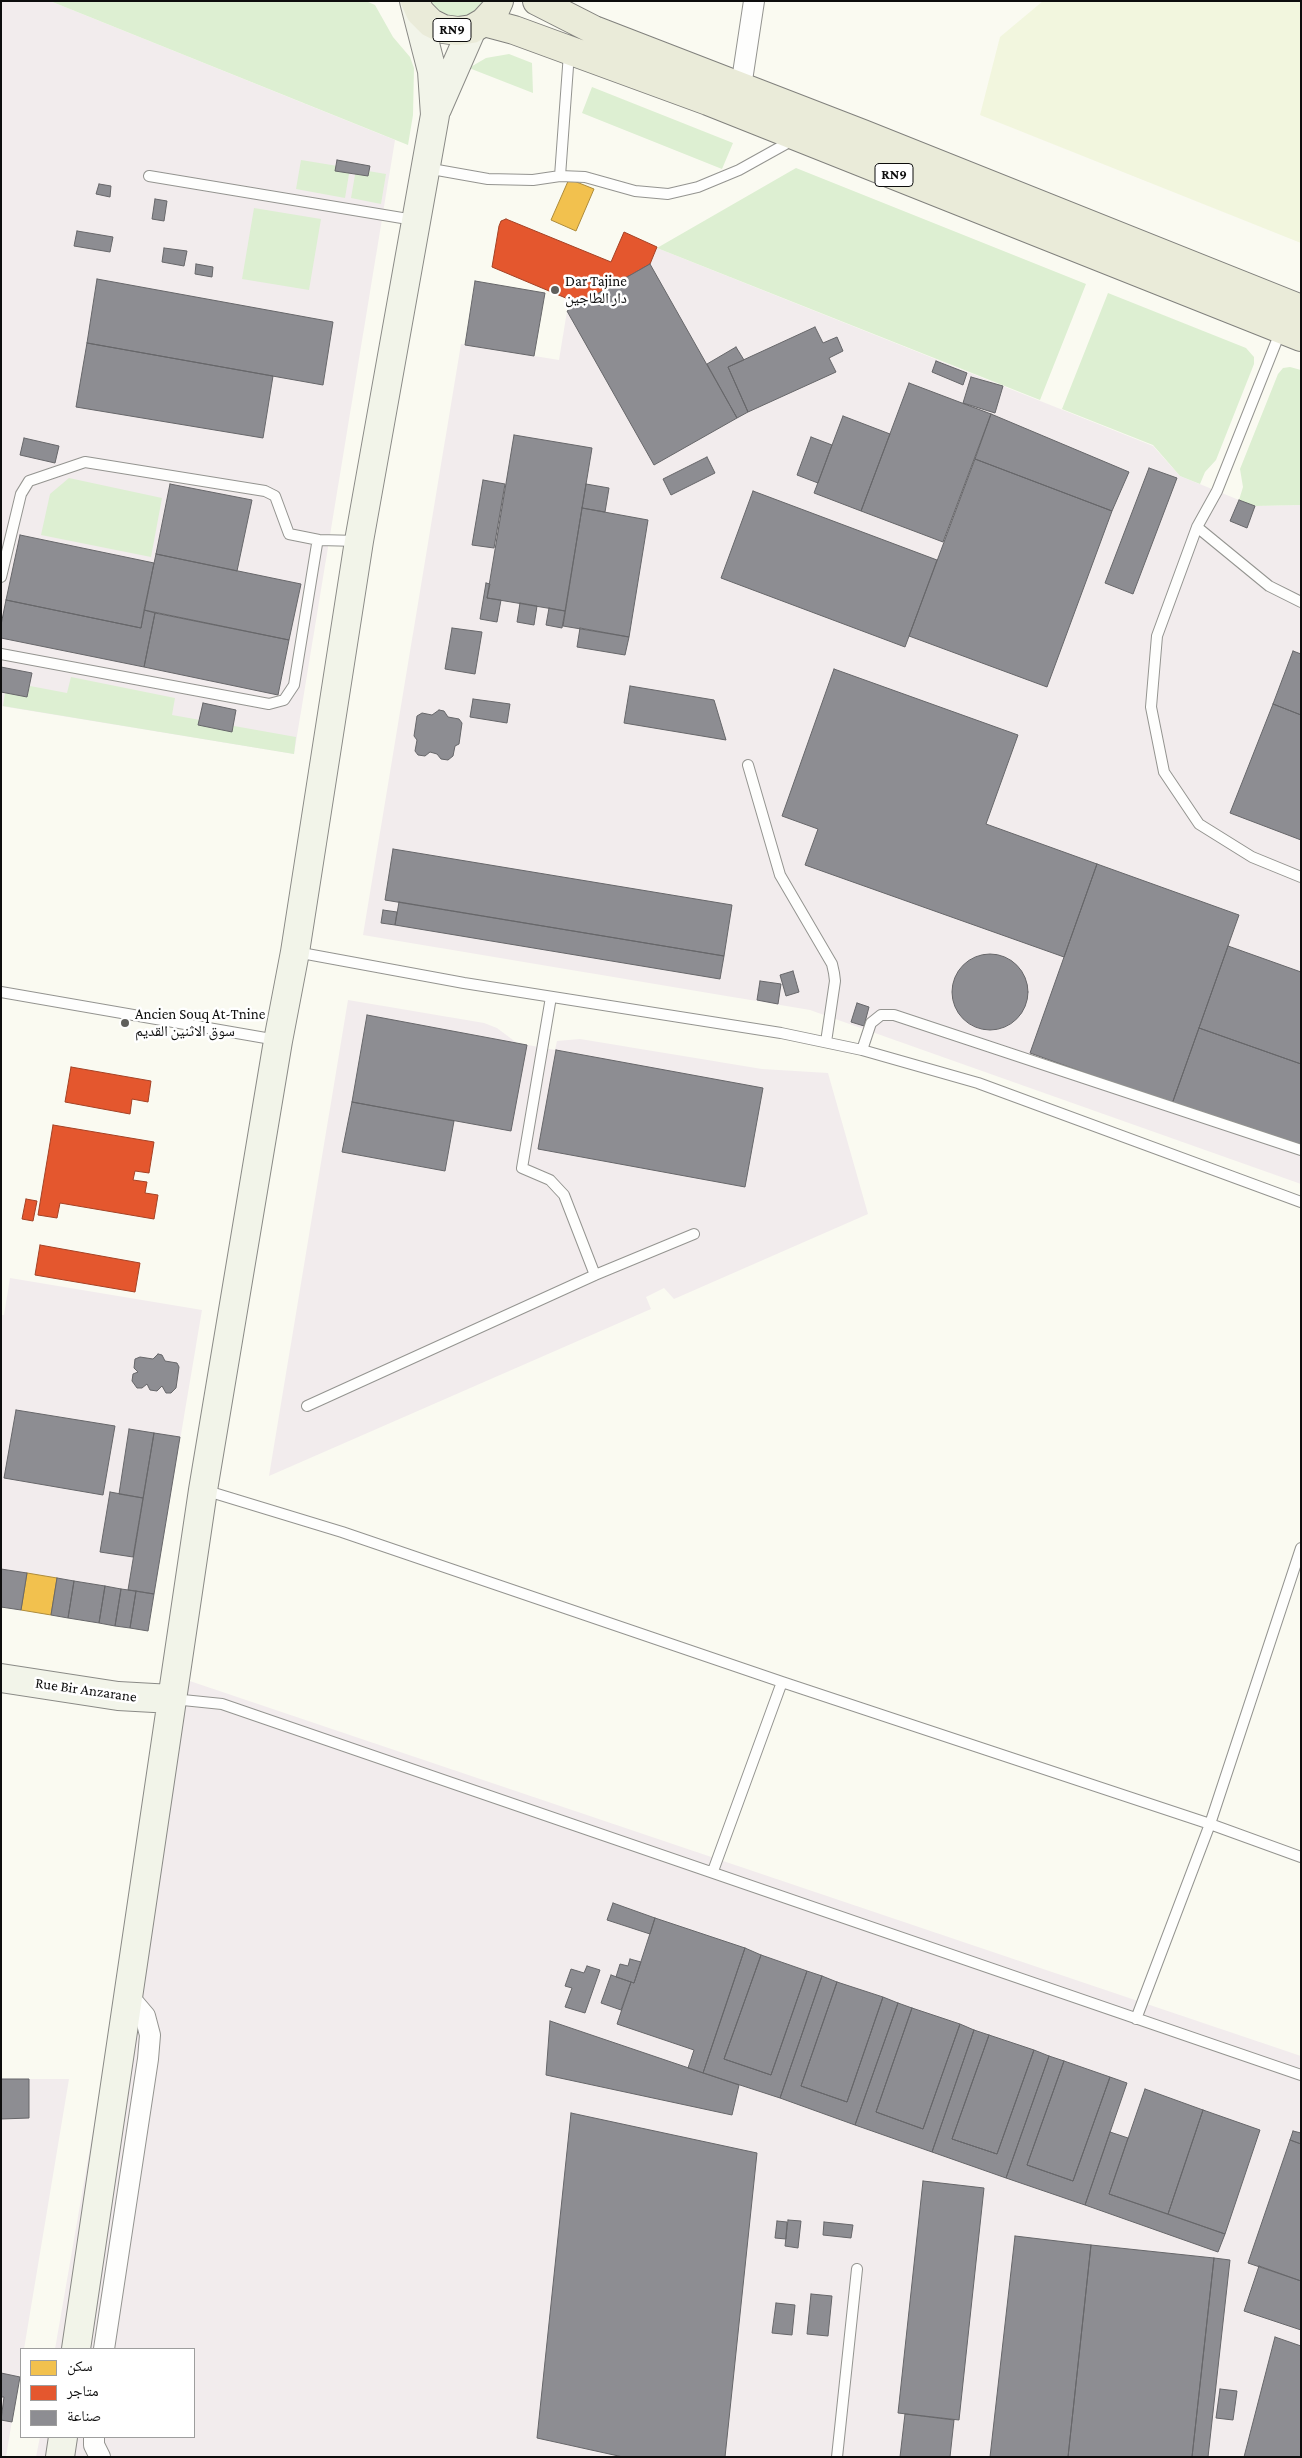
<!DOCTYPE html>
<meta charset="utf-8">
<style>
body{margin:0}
#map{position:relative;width:1302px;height:2458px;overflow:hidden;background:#fafaf1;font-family:"Crimson Pro","Noto Naskh Arabic",serif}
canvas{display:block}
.frame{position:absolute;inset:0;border:2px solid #0d0d0d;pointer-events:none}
.legend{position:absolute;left:20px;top:2348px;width:175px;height:90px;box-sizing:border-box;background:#fff;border:1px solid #9e9e9e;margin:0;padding:6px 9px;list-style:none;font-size:15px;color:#0d0d0d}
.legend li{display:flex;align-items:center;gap:10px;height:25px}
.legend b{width:25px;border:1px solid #9e9e9e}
</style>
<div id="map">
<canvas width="1302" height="2458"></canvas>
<div class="frame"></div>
<ul class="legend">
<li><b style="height:14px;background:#f2c14e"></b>سكن</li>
<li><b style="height:14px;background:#e4572e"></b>متاجر</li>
<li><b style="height:14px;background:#8d8d92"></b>صناعة</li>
</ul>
</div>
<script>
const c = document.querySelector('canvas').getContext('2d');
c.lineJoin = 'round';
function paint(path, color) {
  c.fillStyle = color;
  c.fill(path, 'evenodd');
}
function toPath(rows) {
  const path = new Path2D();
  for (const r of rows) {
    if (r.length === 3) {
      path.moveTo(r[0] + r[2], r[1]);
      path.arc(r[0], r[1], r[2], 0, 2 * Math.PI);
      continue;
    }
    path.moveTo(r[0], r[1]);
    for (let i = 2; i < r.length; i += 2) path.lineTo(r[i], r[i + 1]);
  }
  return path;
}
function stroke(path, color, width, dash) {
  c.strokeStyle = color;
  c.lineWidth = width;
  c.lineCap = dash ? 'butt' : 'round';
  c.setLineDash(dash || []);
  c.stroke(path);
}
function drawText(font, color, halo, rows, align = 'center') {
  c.font = font + ' "Crimson Pro","Noto Naskh Arabic",serif';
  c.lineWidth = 5;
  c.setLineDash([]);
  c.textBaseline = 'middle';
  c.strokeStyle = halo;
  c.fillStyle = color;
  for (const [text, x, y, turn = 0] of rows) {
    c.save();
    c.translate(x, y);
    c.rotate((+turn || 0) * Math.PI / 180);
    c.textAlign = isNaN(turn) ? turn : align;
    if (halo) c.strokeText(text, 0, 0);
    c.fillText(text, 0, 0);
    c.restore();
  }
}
paint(toPath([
 [1,1,50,1,395,140,294,754,1,706],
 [657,248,1153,446,1180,476,1239,500,1255,506,1301,505,1301,1184,810,1010,363,935,461,344,559,360,567,311,650,264],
 [348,1000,484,1023,497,1028,517,1043,555,1050,557,1041,580,1039,762,1069,828,1073,868,1214,674,1299,664,1288,646,1297,651,1309,269,1476],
 [10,1278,202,1310,154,1594,1,1569,1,1315,4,1315],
 [172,1675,1301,2056,1301,2457,36,2457,40,2437,194,2437,194,2349,55,2349],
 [1,2079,69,2079,24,2349,21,2349,21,2366,6,2457,1,2457]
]), '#f2eced');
paint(toPath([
 [1043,1,1301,1,1301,243,980,115,1000,37]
]), '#f2f6de');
paint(toPath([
 [50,1,366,1,375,5,393,37,410,57,414,68,413,115,408,145],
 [429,1,484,1,472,13,459,18,445,16],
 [509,54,532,63,533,93,469,68,486,58],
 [592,87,733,143,722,169,582,113],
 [301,160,350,168,345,198,296,189],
 [796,168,1086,284,1040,400,657,248],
 [356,169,386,174,381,204,351,198],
 [254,208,321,219,309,290,242,279],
 [1108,293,1246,348,1254,357,1254,364,1216,460,1205,472,1200,484,1180,476,1153,445,1062,409],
 [1290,367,1301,370,1301,505,1255,506,1239,500,1243,487,1240,469,1278,374,1283,368],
 [69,478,162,498,151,557,41,535,50,494],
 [71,677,175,698,172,715,296,737,294,754,3,706,5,693,27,697,30,686,67,693]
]), '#ddefd2');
const homes = toPath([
 [569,179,594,189,576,231,551,220,569,179],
 [27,1573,57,1578,51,1615,21,1610,27,1573]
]);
paint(homes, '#f2c14e');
stroke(homes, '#ad8b3a', 1);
const shops = toPath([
 [506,219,611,262,624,232,657,247,650,264,580,304,492,267,499,226,501,221,506,219],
 [71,1067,151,1081,148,1102,132,1099,130,1114,65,1102,71,1067],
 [53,1125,154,1142,149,1173,135,1171,133,1180,147,1182,145,1193,158,1195,154,1219,60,1203,57,1218,38,1215,53,1125],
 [26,1199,37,1201,33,1221,22,1219,26,1199],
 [40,1245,140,1263,135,1292,35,1275,40,1245]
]);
paint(shops, '#e4572e');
stroke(shops, '#a44124', 1);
const industry = toPath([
 [337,160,370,166,368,176,335,171,337,160],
 [99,184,111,186,110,197,96,194,99,184],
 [155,199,167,201,164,221,152,219,155,199],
 [77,231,113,237,110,252,74,246,77,231],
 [164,248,187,251,184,266,162,262,164,248],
 [196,264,213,267,212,277,195,274,196,264],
 [650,264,737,418,654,465,567,311,650,264],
 [97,279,333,322,323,385,87,343,97,279],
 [475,281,545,293,534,356,465,345,475,281],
 [815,327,823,343,837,337,843,351,829,358,836,372,748,412,728,367,815,327],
 [87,343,273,376,263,438,76,407,87,343],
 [736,347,744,360,728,367,748,412,737,418,707,364,736,347],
 [936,361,967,373,963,385,932,372,936,361],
 [971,377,1003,386,995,413,963,403,971,377],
 [909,383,991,414,943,542,861,511,909,383],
 [991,414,1129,472,1112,511,975,459,991,414],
 [843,416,890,434,861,511,814,493,843,416],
 [514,435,592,448,565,611,487,598,514,435],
 [811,437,832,445,818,483,797,475,811,437],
 [24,438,59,446,55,463,20,455,24,438],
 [707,457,715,473,671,495,663,479,707,457],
 [975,459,1112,511,1047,687,909,636,975,459],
 [1149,468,1177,478,1133,594,1105,583,1149,468],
 [483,480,505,484,494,548,472,545,483,480],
 [170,484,252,500,237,571,156,554,170,484],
 [586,484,609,488,605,512,582,508,586,484],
 [753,491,937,560,905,647,721,578,753,491],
 [1239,500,1255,506,1247,528,1230,521,1239,500],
 [582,508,648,520,629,637,563,626,582,508],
 [20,535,154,563,141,628,6,600,20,535],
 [156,554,301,584,289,640,144,610,156,554],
 [486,583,490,584,487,598,501,600,497,622,480,619,486,583],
 [6,600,141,628,144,610,155,613,144,667,1,638,1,625,6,600],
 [520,603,537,606,534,625,517,622,520,603],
 [549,608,565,611,562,628,546,625,549,608],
 [155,613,289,640,278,695,144,667,155,613],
 [452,628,482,632,475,674,445,669,452,628],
 [580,628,629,637,625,655,577,647,580,628],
 [1293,651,1301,654,1301,715,1273,704,1293,651],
 [1,667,32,673,27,697,1,692,1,667],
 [834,669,1018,735,986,824,1097,864,1064,957,805,865,818,829,782,816,834,669],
 [630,686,714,700,726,740,624,723,630,686],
 [473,699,510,704,507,723,470,717,473,699],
 [203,703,236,710,232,732,198,725,203,703],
 [1273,704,1301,715,1301,840,1230,813,1273,704],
 [439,710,444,711,448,717,459,719,462,723,459,744,455,746,453,756,448,760,441,759,437,754,430,752,425,756,418,755,415,751,417,740,414,736,417,716,422,713,432,715,439,710],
 [393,849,732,905,724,956,385,900,393,849],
 [1097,864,1239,915,1172,1104,1030,1053,1097,864],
 [399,902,724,956,720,979,395,925,399,902],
 [383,910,397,912,395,925,381,923,383,910],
 [1228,946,1301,972,1301,1064,1199,1028,1228,946],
 [990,992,38],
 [793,971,799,992,786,996,780,975,793,971],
 [760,981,781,984,778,1004,757,1000,760,981],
 [857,1003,869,1007,864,1026,851,1022,857,1003],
 [367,1015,527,1045,511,1131,352,1102,367,1015],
 [1199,1028,1301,1064,1301,1149,1172,1104,1199,1028],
 [556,1050,763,1088,745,1187,538,1149,556,1050],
 [352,1102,454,1121,445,1171,342,1152,352,1102],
 [158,1354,162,1355,165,1361,177,1363,179,1367,176,1388,171,1393,166,1393,162,1386,157,1391,150,1390,147,1384,142,1388,137,1388,132,1381,133,1374,138,1372,134,1368,135,1359,140,1357,153,1359,158,1354],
 [16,1410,115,1426,103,1495,4,1478,16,1410],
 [129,1429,154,1433,143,1498,119,1494,129,1429],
 [154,1433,180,1437,154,1594,128,1590,154,1433],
 [110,1492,143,1498,133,1557,100,1552,110,1492],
 [1,1569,27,1573,21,1610,1,1607,1,1569],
 [57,1578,74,1581,68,1618,51,1615,57,1578],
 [74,1581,105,1586,99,1623,68,1618,74,1581],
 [105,1586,121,1589,115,1626,99,1623,105,1586],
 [121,1589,136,1591,130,1628,115,1626,121,1589],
 [136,1591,154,1594,148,1631,130,1628,136,1591],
 [613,1903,655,1918,650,1934,607,1920,613,1903],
 [655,1918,745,1948,703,2073,688,2068,694,2050,617,2024,631,1982,634,1983,655,1918],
 [745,1948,761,1955,724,2059,771,2075,807,1971,822,1976,780,2098,703,2073,745,1948],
 [761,1955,807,1971,771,2075,724,2059,761,1955],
 [630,1959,641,1962,634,1983,616,1977,620,1964,628,1966,630,1959],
 [587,1966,600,1970,585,2013,565,2007,572,1988,565,1986,571,1969,584,1973,587,1966],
 [611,1975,631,1982,621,2010,601,2003,611,1975],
 [822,1976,837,1982,801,2086,847,2102,883,1997,898,2003,855,2125,780,2098,822,1976],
 [837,1982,883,1997,847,2102,801,2086,837,1982],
 [898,2003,912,2008,876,2112,923,2129,960,2024,974,2030,932,2152,855,2125,898,2003],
 [912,2008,960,2024,923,2129,876,2112,912,2008],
 [550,2021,739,2085,732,2115,546,2075,550,2021],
 [974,2030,989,2035,952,2139,997,2154,1034,2050,1049,2056,1006,2178,932,2152,974,2030],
 [989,2035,1034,2050,997,2154,952,2139,989,2035],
 [1049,2056,1064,2061,1027,2165,1073,2181,1110,2077,1127,2083,1085,2205,1006,2178,1049,2056],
 [1064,2061,1110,2077,1073,2181,1027,2165,1064,2061],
 [1,2079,29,2079,29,2118,1,2119,1,2079],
 [1145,2089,1203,2110,1168,2214,1109,2194,1145,2089],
 [1203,2110,1260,2130,1225,2234,1168,2214,1203,2110],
 [571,2113,757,2153,725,2457,623,2457,537,2438,571,2113],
 [1293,2131,1301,2133,1301,2144,1290,2140,1293,2131],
 [1110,2132,1128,2138,1109,2194,1225,2234,1218,2252,1085,2205,1110,2132],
 [1290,2140,1301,2144,1301,2281,1248,2263,1290,2140],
 [923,2181,984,2188,959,2420,898,2413,923,2181],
 [788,2220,801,2221,798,2248,785,2246,788,2220],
 [777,2221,787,2222,786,2239,775,2238,777,2221],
 [824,2222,853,2225,851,2238,823,2235,824,2222],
 [1015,2236,1091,2245,1068,2457,990,2457,1015,2236],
 [1091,2245,1214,2258,1192,2457,1068,2457,1091,2245],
 [1214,2258,1230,2260,1208,2457,1192,2457,1214,2258],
 [1259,2266,1301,2281,1301,2330,1244,2311,1259,2266],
 [811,2294,832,2296,828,2336,807,2334,811,2294],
 [776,2303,795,2305,792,2335,772,2333,776,2303],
 [1275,2337,1301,2346,1301,2457,1244,2457,1275,2337],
 [1,2373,20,2377,12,2422,1,2420,4,2397,1,2397,1,2373],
 [1220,2389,1237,2391,1233,2420,1216,2418,1220,2389],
 [905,2414,954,2420,950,2457,900,2457,905,2414]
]);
paint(industry, '#8d8d92');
stroke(industry, '#67676a', 1);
const lane = toPath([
 [426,168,488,179,533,180,560,176,585,177,635,191,668,194,698,187,739,170,793,140],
 [149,176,414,220],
 [560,176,569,53],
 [1281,330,1217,491,1197,527,1157,636,1151,707,1164,772,1199,824,1252,857,1301,877],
 [1197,527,1269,586,1301,602],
 [1,577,21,494,29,481,85,462,265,491,275,496,289,534,319,540,358,541],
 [1,654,269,704,284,700,294,685,317,544,319,540],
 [748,765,780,875,832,964,834,973,835,981,826,1042],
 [296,952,464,983,781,1033,862,1050,978,1083,1301,1202],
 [1,992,277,1040],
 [551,997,522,1168,550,1180,564,1195,595,1275],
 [862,1050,871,1023,881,1015,894,1015,1301,1150],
 [307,1406,595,1275,694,1234],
 [204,1490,342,1532,782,1682,1210,1824,1301,1857],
 [173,1699,222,1704,1301,2075],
 [713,1871,782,1682],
 [1136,2019,1210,1824,1301,1548],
 [837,2457,857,2269]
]);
const street = toPath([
 [741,87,754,1],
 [104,2349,148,2059,150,2035,145,2016,128,1996],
 [94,2437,94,2445,100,2457]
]);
const secondary = toPath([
 [437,109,472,29],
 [1,1678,118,1696,172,1699],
 [76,2349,203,1490,278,1041,295,952,359,541,435,115,432,71,414,1],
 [60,2457,63,2437]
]);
const primary = toPath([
 [415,1,420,12,431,23,443,29,458,31,472,29,484,22,495,10,499,1],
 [537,1,594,30,863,134,1301,309],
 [484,22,514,30,708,101,1301,337]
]);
stroke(lane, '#949490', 12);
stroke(street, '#949490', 22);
stroke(secondary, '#8a8a86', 30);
stroke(primary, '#81817d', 30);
stroke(lane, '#fefefd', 10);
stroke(street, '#fefefd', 20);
stroke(secondary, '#f2f4e9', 28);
stroke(primary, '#eaebd9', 28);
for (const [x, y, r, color] of [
 [555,290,5,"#60605d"],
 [125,1023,5,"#60605d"]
]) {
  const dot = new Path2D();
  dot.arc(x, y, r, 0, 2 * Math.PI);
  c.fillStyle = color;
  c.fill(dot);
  stroke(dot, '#fff', 2);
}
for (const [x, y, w] of [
 [452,30,38],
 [894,175,38]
]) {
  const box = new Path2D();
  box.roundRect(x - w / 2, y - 11.5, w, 23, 4);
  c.fillStyle = '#fff';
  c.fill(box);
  stroke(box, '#0d0d0d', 1);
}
drawText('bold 14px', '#0d0d0d', null, [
 ["RN9",452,30],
 ["RN9",894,175]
]);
drawText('15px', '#0d0d0d', '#fff', [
 ["Dar Tajine",565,281],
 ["دار الطاجين",565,298],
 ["Ancien Souq At-Tnine",135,1014],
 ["سوق الاثنين القديم",135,1031]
], 'left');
drawText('15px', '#0d0d0d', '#fff', [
 ["Rue Bir Anzarane",86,1690,8]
]);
</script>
